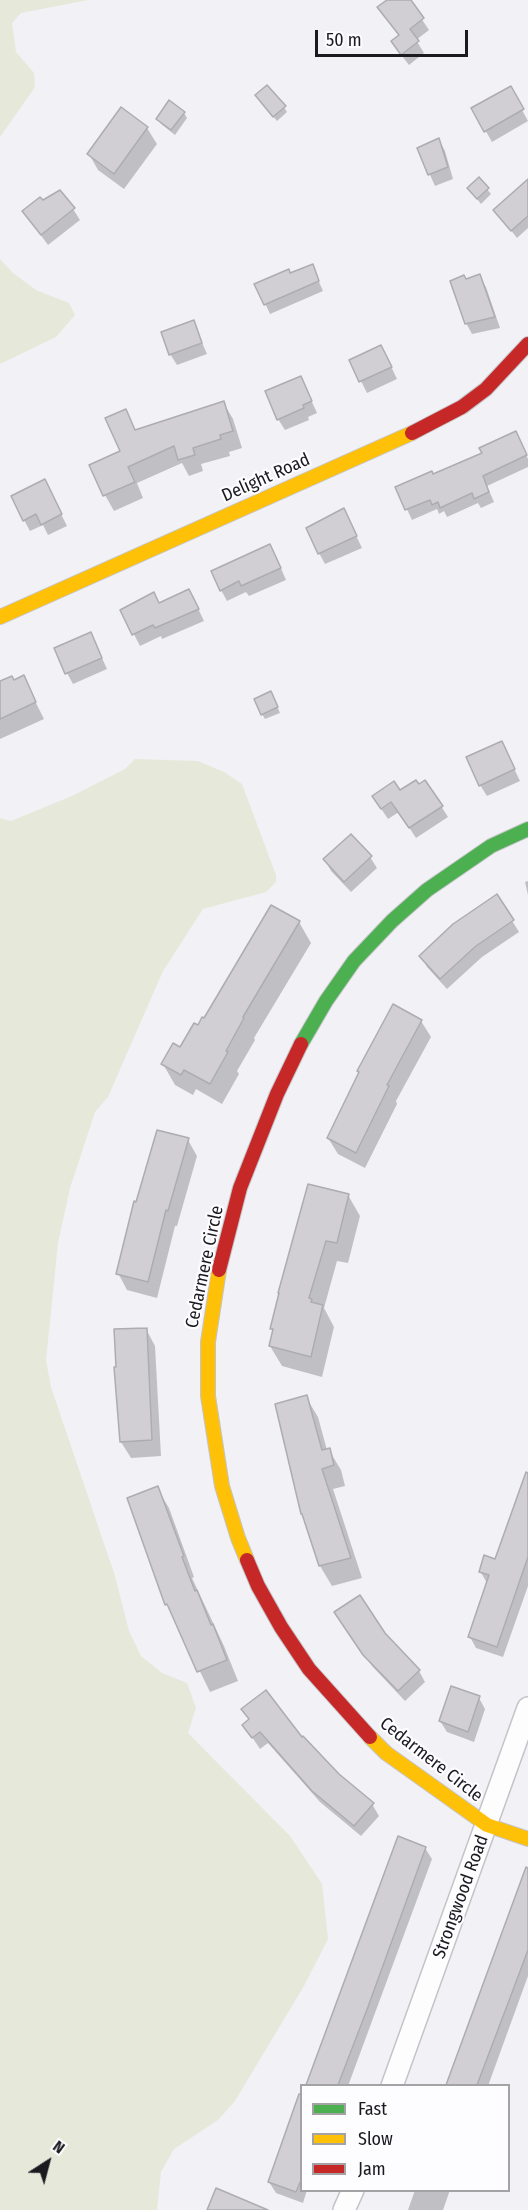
<!DOCTYPE html>
<style>
body{margin:0}
#map{position:relative;width:528px;height:2210px;overflow:hidden;background:#f1f1f6;font-family:"Fira Sans Condensed",sans-serif}
canvas{display:block}
.legend{position:absolute;left:300px;top:2084px;width:210px;height:108px;box-sizing:border-box;background:#fdfdff;border:2px solid #a3a3a5;margin:0;padding:8px 10px;list-style:none;font-size:18px;color:#1b1b1f}
.legend li{display:flex;align-items:center;gap:12px;height:30px}
.legend b{width:30px;border:2px solid #a3a3a5}
.north{position:absolute;left:18px;top:2132px;width:60px;height:60px;-webkit-text-stroke:4px #fdfdff;paint-order:stroke;rotate:36deg;font-size:16px;font-weight:700;line-height:24px;text-align:center;color:#1b1b1f}
.north::after{content:'';display:block;margin:auto;width:21px;height:27px;background:#1b1b1f;clip-path:polygon(50% 0,100% 100%,50% 72%,0 100%)}
.scale{position:absolute;left:315px;top:30px;width:153px;height:27px;box-sizing:border-box;border:3px solid #1b1b1f;border-top:0;padding-left:8px;font-size:18px;line-height:21px;white-space:nowrap;color:#1b1b1f;-webkit-text-stroke:4px #fdfdff;paint-order:stroke}
</style>
<div id="map">
<canvas width="528" height="2210"></canvas>
<ul class="legend">
<li><b style="height:8px;background:#4caf50"></b>Fast</li>
<li><b style="height:8px;background:#ffc107"></b>Slow</li>
<li><b style="height:8px;background:#c62828"></b>Jam</li>
</ul>
<div class="north">N</div>
<div class="scale">50 m</div>
</div>
<script>
const c = document.querySelector('canvas').getContext('2d');
c.lineJoin = 'round';
function paint(path, color) {
  c.fillStyle = color;
  c.fill(path, 'evenodd');
}
function toPath(rows) {
  const path = new Path2D();
  for (const r of rows) {
    path.moveTo(r[0], r[1]);
    for (let i = 2; i < r.length; i += 2) path.lineTo(r[i], r[i + 1]);
  }
  return path;
}
function stroke(path, color, width, dash) {
  c.strokeStyle = color;
  c.lineWidth = width;
  c.lineCap = dash ? 'butt' : 'round';
  c.setLineDash(dash || []);
  c.stroke(path);
}
function drawText(font, color, halo, rows, align = 'center') {
  c.font = font + ' "Fira Sans Condensed",sans-serif';
  c.lineWidth = 4.5;
  c.setLineDash([]);
  c.textBaseline = 'middle';
  c.strokeStyle = halo;
  c.fillStyle = color;
  for (const [text, x, y, turn = 0] of rows) {
    c.save();
    c.translate(x, y);
    c.rotate((+turn || 0) * Math.PI / 180);
    c.textAlign = isNaN(turn) ? turn : align;
    if (halo) c.strokeText(text, 0, 0);
    c.fillText(text, 0, 0);
    c.restore();
  }
}
paint(toPath([
 [0,0,88,0,21,13,12,23,16,52,34,73,35,87,0,137],
 [0,259,13,273,36,290,69,303,75,315,56,337,0,364],
 [135,759,198,761,224,772,242,784,276,875,276,882,266,892,203,909,163,971,108,1097,95,1112,70,1188,58,1243,46,1360,51,1387,115,1576,129,1631,141,1656,162,1673,187,1683,196,1708,188,1733,290,1836,322,1884,328,1939,304,1986,235,2101,218,2120,174,2149,161,2172,157,2210,0,2210,0,818,11,821,72,796,125,769]
]), '#e6e9da');
paint(toPath([
 [390,0,409,0,429,30,416,40,424,53,409,65,399,52,399,36,379,8],
 [510,88,528,121,492,142,473,109],
 [260,101,284,107,287,112,277,121],
 [184,113,187,118,175,135,161,124,158,119],
 [147,128,157,144,124,189,98,170,89,154],
 [439,140,445,151,453,179,435,186,418,148],
 [479,179,491,194,481,204,468,188],
 [528,194,528,228,517,238,495,210],
 [42,202,73,209,80,220,48,245,24,212],
 [312,266,323,291,270,314,256,284],
 [479,276,486,287,500,328,472,334,466,323,466,281],
 [193,322,207,354,177,365,170,354],
 [387,358,397,379,367,393,351,361],
 [301,378,317,413,308,417,309,420,285,430,278,419],
 [223,402,233,419,242,448,229,452,230,456,201,464,203,471,189,476,182,463,137,483,143,498,114,511,105,495,122,452,125,411,137,432],
 [521,443,528,459,528,467,487,486,494,502,481,508,478,503,447,517,444,511,439,514,437,509,412,520,397,488,433,476,484,454],
 [50,492,67,526,48,535,43,525,30,531,24,520],
 [349,521,362,548,325,564,319,553],
 [276,557,286,580,249,596,246,592,227,601,221,590],
 [195,602,204,621,162,639,161,636,140,646,122,611],
 [91,634,107,669,73,684,67,673],
 [23,677,44,719,0,739,0,688],
 [274,698,280,713,265,719,262,714],
 [502,743,520,781,487,796,480,785],
 [418,786,441,806,448,817,416,838,399,812,388,819,380,807,400,793],
 [370,857,377,868,351,892,331,871,325,860],
 [528,881,528,895,525,882],
 [497,896,519,932,482,957,447,989,427,967,421,956],
 [299,922,311,943,254,1038,255,1040,237,1071,239,1074,222,1104,196,1089,193,1095,175,1085,163,1064,181,1049,198,1027],
 [421,1021,431,1037,396,1101,397,1104,365,1168,338,1154,328,1138],
 [188,1140,197,1156,177,1226,175,1226,157,1298,127,1290,118,1273,137,1203],
 [348,1195,360,1216,348,1263,337,1261,324,1308,334,1327,322,1377,282,1366,270,1346,274,1332,272,1329],
 [146,1329,155,1346,161,1456,131,1458,121,1442],
 [306,1397,318,1417,327,1450,329,1450,341,1470,345,1486,333,1489,362,1578,332,1586,320,1566,306,1521],
 [528,1481,528,1586,503,1657,476,1648,470,1637,487,1583,480,1571,496,1561],
 [157,1488,169,1508,194,1577,192,1578,224,1646,238,1681,210,1692,167,1604],
 [343,1624,384,1634,419,1671,425,1682,405,1701,372,1666],
 [479,1698,485,1709,474,1742,447,1732,440,1721],
 [243,1709,302,1739,338,1775,372,1804,379,1816,361,1836,320,1802,268,1743,260,1749,244,1725,250,1721],
 [425,1848,432,1859,348,2086,308,2086,331,2025],
 [519,1890,528,1893,528,1976,488,2086,448,2086],
 [302,2102,302,2190,307,2190,303,2203,276,2193,269,2182],
 [415,2190,450,2190,443,2210,408,2210]
]), '#0003');
const building = toPath([
 [387,0,411,0,424,18,410,29,419,41,401,55,391,41,399,35,377,7,387,0],
 [267,85,286,106,273,117,255,95,267,85],
 [511,86,524,109,484,132,471,108,511,86],
 [169,100,185,112,171,130,156,119,169,100],
 [121,107,148,127,114,174,87,154,121,107],
 [439,138,448,167,428,175,417,148,439,138],
 [479,177,489,188,477,199,467,188,479,177],
 [528,179,528,216,511,231,493,210,528,179],
 [60,190,75,208,41,235,22,211,40,197,43,200,60,190],
 [313,264,319,281,264,305,254,284,289,269,290,273,313,264],
 [480,274,495,317,465,324,450,281,464,275,466,279,480,274],
 [194,320,202,343,169,355,161,332,194,320],
 [381,345,392,367,359,382,349,360,381,345],
 [301,376,312,401,303,405,304,408,277,420,265,391,301,376],
 [224,401,233,431,220,435,221,439,193,448,195,455,178,460,174,446,128,467,135,482,103,496,89,465,120,451,105,418,126,409,135,430,224,401],
 [516,431,527,455,483,476,489,492,474,499,472,493,440,508,438,502,432,505,430,500,405,510,395,487,432,471,433,474,482,453,479,448,516,431],
 [45,479,62,514,41,525,36,514,23,521,11,496,45,479],
 [344,508,357,536,318,554,306,528,344,508],
 [270,544,281,568,241,586,239,581,220,591,211,571,270,544],
 [189,589,199,609,155,628,153,625,132,635,120,610,154,592,159,603,189,589],
 [91,632,102,658,65,674,54,648,91,632],
 [24,675,36,702,0,719,0,681,12,676,14,680,24,675],
 [271,691,278,707,261,715,254,699,271,691],
 [502,741,515,769,479,786,466,757,502,741],
 [416,780,419,784,425,780,443,806,409,828,391,802,381,809,372,796,394,781,400,790,416,780],
 [351,834,372,856,344,882,323,859,351,834],
 [497,894,514,920,476,946,440,979,419,956,453,924,497,894],
 [271,905,300,921,243,1017,244,1018,226,1051,228,1052,210,1084,184,1070,181,1075,161,1064,173,1043,180,1047,194,1023,198,1025,202,1017,204,1018,271,905],
 [393,1004,422,1020,387,1085,389,1086,356,1153,327,1138,359,1072,357,1071,393,1004],
 [157,1130,189,1138,168,1211,166,1210,148,1282,116,1274,134,1201,136,1202,157,1130],
 [308,1184,349,1194,337,1243,326,1241,309,1298,312,1299,311,1302,323,1305,311,1357,269,1346,273,1329,270,1329,279,1293,278,1293,308,1184],
 [147,1328,152,1440,120,1442,114,1367,116,1367,114,1329,147,1328],
 [307,1395,322,1450,330,1448,334,1465,322,1469,351,1558,319,1566,302,1514,301,1514,275,1404,307,1395],
 [526,1472,528,1473,528,1557,497,1647,468,1637,489,1575,479,1572,484,1555,495,1559,526,1472],
 [158,1486,184,1556,182,1557,195,1591,197,1590,211,1625,213,1624,227,1660,197,1672,167,1604,165,1605,127,1498,158,1486],
 [360,1595,385,1633,420,1670,398,1691,363,1655,334,1612,360,1595],
 [451,1686,480,1696,468,1732,439,1721,451,1686],
 [266,1690,302,1737,303,1736,339,1774,374,1803,354,1826,312,1791,260,1732,252,1738,242,1725,249,1719,241,1709,266,1690],
 [398,1836,426,1847,368,2007,338,2085,306,2085,398,1836],
 [526,1867,528,1868,528,1950,510,1998,477,2085,446,2085,526,1867],
 [299,2094,302,2094,302,2178,296,2192,268,2182,299,2094],
 [216,2188,268,2210,207,2210,216,2188]
]);
paint(building, '#d1cfd3');
stroke(building, '#adacb0', 1.5);
const street = toPath([
 [392,2086,528,1708],
 [344,2210,353,2190]
]);
const fast = toPath([
 [301,1044,326,1001,354,961,392,921,427,890,491,846,528,829]
]);
const slow = toPath([
 [0,617,412,433],
 [219,1270,208,1342,208,1396,222,1486,238,1538,247,1560],
 [370,1737,386,1753,487,1825,528,1839]
]);
const jam = toPath([
 [412,433,462,407,486,389,528,344],
 [219,1270,240,1188,277,1094,301,1044],
 [247,1560,258,1586,281,1627,309,1669,370,1737]
]);
stroke(street, '#c4c4c8', 24);
stroke(fast, '#c4c4c8', 16);
stroke(slow, '#c4c4c8', 16);
stroke(jam, '#c4c4c8', 16);
stroke(street, '#fdfdfe', 21);
stroke(fast, '#4caf50', 14);
stroke(slow, '#ffc107', 14);
stroke(jam, '#c62828', 14);
drawText('18px', '#1b1b1f', '#fdfdff', [
 ["Delight Road",266,478,-24],
 ["Cedarmere Circle",205,1267,-78],
 ["Cedarmere Circle",431,1760,38],
 ["Strongwood Road",461,1897,-70]
]);
</script>
